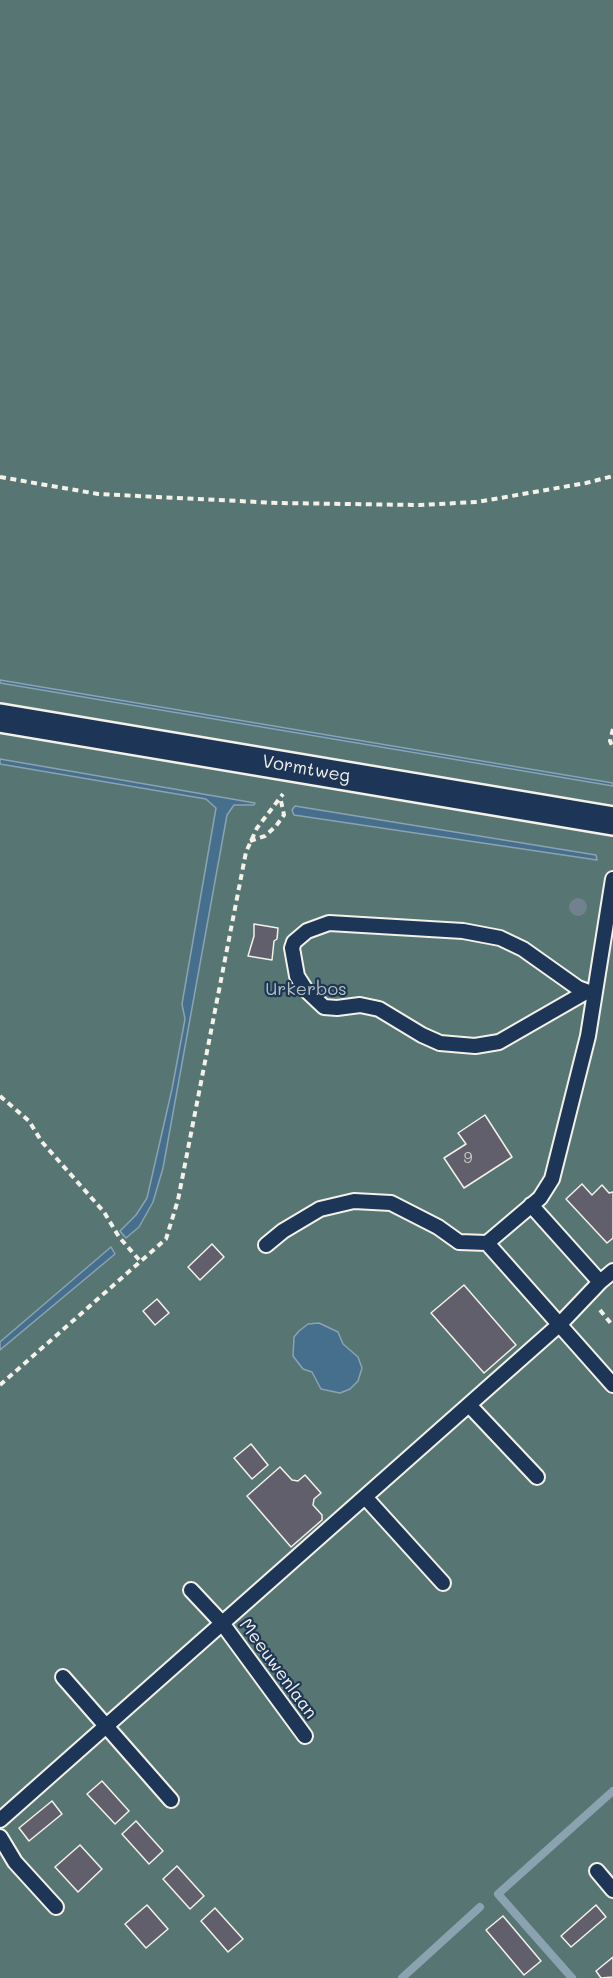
<!DOCTYPE html>
<style>
body{margin:0}
canvas{display:block;background:#1d3557}
</style>
<canvas width="613" height="1978"></canvas>
<script>
const c = document.querySelector('canvas').getContext('2d');
c.lineJoin = 'round';
function paint(path, color) {
  c.fillStyle = color;
  c.fill(path, 'evenodd');
}
function toPath(rows) {
  const path = new Path2D();
  for (const r of rows) {
    path.moveTo(r[0], r[1]);
    for (let i = 2; i < r.length; i += 2) path.lineTo(r[i], r[i + 1]);
  }
  return path;
}
function stroke(path, color, width, dash) {
  c.strokeStyle = color;
  c.lineWidth = width;
  c.lineCap = dash ? 'butt' : 'round';
  c.setLineDash(dash || []);
  c.stroke(path);
}
function drawText(font, color, halo, rows, align = 'center') {
  c.font = font + ' Mali,sans-serif';
  c.lineWidth = 4.5;
  c.setLineDash([]);
  c.textBaseline = 'middle';
  c.strokeStyle = halo;
  c.fillStyle = color;
  for (const [text, x, y, turn = 0] of rows) {
    c.save();
    c.translate(x, y);
    c.rotate((+turn || 0) * Math.PI / 180);
    c.textAlign = isNaN(turn) ? turn : align;
    if (halo) c.strokeText(text, 0, 0);
    c.fillText(text, 0, 0);
    c.restore();
  }
}
paint(toPath([
 [0,0,613,0,613,1978,0,1978]
]), '#577573');
const water = toPath([
 [0,680,613,783,613,786,0,683,0,680],
 [0,759,255,803,254,805,234,805,227,815,163,1168,153,1202,139,1227,126,1238,120,1231,136,1215,147,1198,172,1089,185,1019,182,1004,216,808,206,799,0,764,0,759],
 [295,806,596,855,597,860,294,815,292,810,295,806],
 [111,1247,115,1254,0,1350,0,1342,111,1247],
 [319,1323,338,1332,343,1344,358,1357,362,1368,358,1381,350,1389,340,1393,321,1389,312,1372,303,1369,293,1356,294,1337,299,1331,308,1324,319,1323]
]);
paint(water, '#456f8d');
stroke(water, '#8ba3b1', 1.5);
stroke(toPath([
 [402,1978,480,1907],
 [572,1978,498,1894,613,1791]
]), '#8ba3b1', 8);
const building = toPath([
 [254,924,278,928,277,939,274,941,272,960,248,956,254,936,254,924],
 [485,1115,512,1157,464,1188,444,1158,466,1144,458,1133,485,1115],
 [582,1184,592,1195,602,1185,609,1193,613,1192,613,1238,607,1243,566,1199,582,1184],
 [212,1244,224,1257,200,1280,188,1267,212,1244],
 [464,1285,516,1345,484,1373,431,1313,464,1285],
 [157,1299,169,1313,155,1325,143,1311,157,1299],
 [251,1444,268,1465,252,1479,234,1458,251,1444],
 [280,1467,292,1480,298,1481,305,1475,321,1493,314,1499,313,1505,322,1515,322,1520,291,1547,247,1496,280,1467],
 [102,1781,129,1811,115,1824,87,1794,102,1781],
 [52,1801,62,1814,29,1841,19,1828,52,1801],
 [136,1821,163,1851,149,1864,122,1834,136,1821],
 [80,1845,102,1869,78,1892,55,1867,80,1845],
 [177,1866,204,1896,190,1909,163,1879,177,1866],
 [147,1905,168,1929,146,1948,125,1924,147,1905],
 [596,1905,606,1917,571,1947,561,1936,596,1905],
 [215,1908,243,1939,228,1952,201,1921,215,1908],
 [503,1916,541,1961,524,1975,486,1930,503,1916],
 [613,1957,613,1977,601,1978,596,1971,613,1957]
]);
paint(building, '#615f6b');
stroke(building, '#f4f1e8', 1.5);
const lane = toPath([
 [613,879,588,1036,552,1179,540,1198,487,1243,613,1385],
 [586,992,499,1042,475,1046,440,1043,422,1035,379,1009,360,1005,337,1008,324,1007,306,990,297,976,292,948,294,942,307,931,329,923,463,931,500,938,523,949,578,988,594,994],
 [531,1205,600,1282,613,1271],
 [266,1245,283,1231,320,1209,354,1201,391,1203,438,1227,459,1242,487,1243],
 [469,1405,537,1477],
 [365,1497,443,1583],
 [191,1590,222,1623,305,1736],
 [63,1677,171,1800],
 [0,1820,560,1324,600,1282],
 [0,1837,15,1862,56,1907],
 [597,1871,613,1890]
]);
const street = toPath([
 [0,718,613,821]
]);
stroke(lane, '#f4f1e8', 18);
stroke(street, '#f4f1e8', 32);
stroke(toPath([
 [0,477,98,494,278,503,419,505,477,502,586,483,613,476],
 [613,729,610,741,613,748],
 [250,841,265,836,276,826,284,815,281,801],
 [0,1096,29,1121,42,1142,104,1212,119,1237,141,1262],
 [600,1310,613,1326],
 [0,1385,166,1239,178,1200,246,852,257,828,283,794]
]), '#f4f1e8', 4, [6, 4.5]);
stroke(lane, '#1d3557', 14);
stroke(street, '#1d3557', 27);
c.fillStyle = '#71818d';
for (const [x, y] of [
 [578,907]
]) {
  c.beginPath();
  c.arc(x, y, 9, 0, 2 * Math.PI);
  c.fill();
}
drawText('15px', '#cfccc9', null, [
 ["9",468,1158]
]);
drawText('18px', '#f4f1e8', '#1d3557', [
 ["Vormtweg",306,769,10],
 ["Meeuwenlaan",278,1669,54]
]);
drawText('18px', '#b5bfb9', '#1d3557', [
 ["Urkerbos",306,989]
]);
</script>
